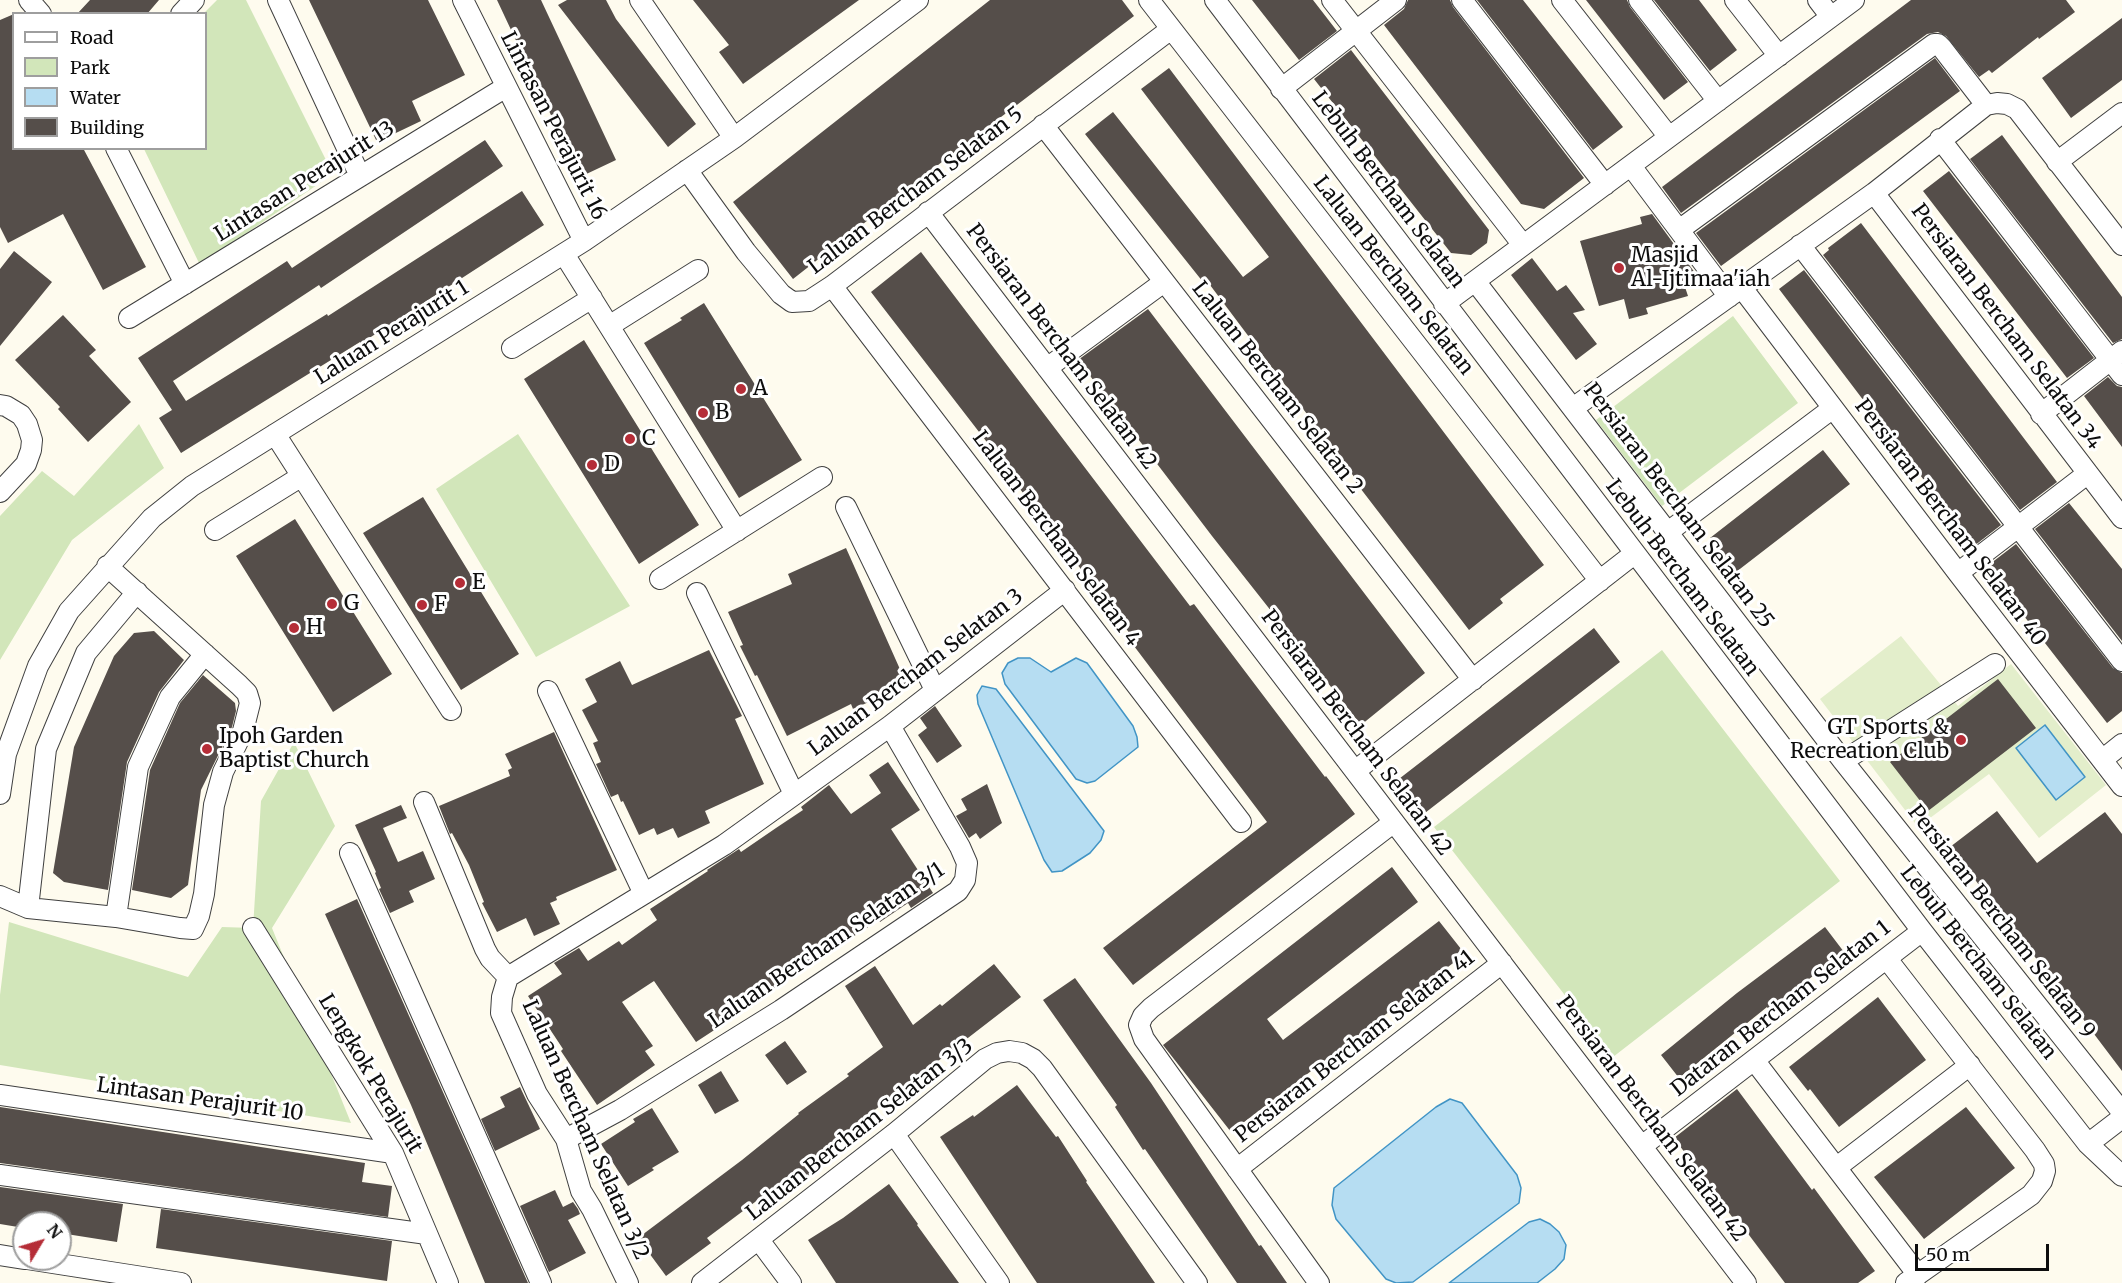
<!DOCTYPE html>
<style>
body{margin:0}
#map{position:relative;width:2122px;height:1283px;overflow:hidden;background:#fefbee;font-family:Merriweather,serif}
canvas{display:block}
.legend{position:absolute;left:12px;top:12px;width:195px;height:138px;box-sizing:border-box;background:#fff;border:2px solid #9e9e9e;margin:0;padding:8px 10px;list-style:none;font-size:18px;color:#0d0d0d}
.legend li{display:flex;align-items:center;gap:12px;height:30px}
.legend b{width:30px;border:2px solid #9e9e9e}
.north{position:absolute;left:12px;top:1211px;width:60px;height:60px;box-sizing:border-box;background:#fff;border:2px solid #9e9e9e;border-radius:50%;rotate:52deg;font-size:16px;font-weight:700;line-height:24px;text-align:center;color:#0d0d0d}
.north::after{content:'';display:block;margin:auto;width:21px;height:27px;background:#b52d37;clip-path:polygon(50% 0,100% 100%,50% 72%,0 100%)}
.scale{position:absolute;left:1915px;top:1244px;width:134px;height:27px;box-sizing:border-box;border:3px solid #0d0d0d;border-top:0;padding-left:8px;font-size:18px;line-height:21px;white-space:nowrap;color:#0d0d0d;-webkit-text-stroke:4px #fff;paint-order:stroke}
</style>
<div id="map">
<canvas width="2122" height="1283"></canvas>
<ul class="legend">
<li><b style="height:8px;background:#fff"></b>Road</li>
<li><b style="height:16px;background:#d2e6ba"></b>Park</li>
<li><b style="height:16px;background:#b6ddf2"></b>Water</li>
<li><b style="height:16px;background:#554e4a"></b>Building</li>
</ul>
<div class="north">N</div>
<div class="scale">50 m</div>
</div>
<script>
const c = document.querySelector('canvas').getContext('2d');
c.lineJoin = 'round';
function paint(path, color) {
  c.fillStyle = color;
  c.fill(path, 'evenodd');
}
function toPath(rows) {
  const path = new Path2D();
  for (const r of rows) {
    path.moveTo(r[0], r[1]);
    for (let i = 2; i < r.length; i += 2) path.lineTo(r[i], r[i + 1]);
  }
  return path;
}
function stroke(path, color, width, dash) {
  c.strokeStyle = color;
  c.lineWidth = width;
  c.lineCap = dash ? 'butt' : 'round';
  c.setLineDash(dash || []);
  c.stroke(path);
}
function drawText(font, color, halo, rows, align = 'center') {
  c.font = font + ' Merriweather,serif';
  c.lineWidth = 6;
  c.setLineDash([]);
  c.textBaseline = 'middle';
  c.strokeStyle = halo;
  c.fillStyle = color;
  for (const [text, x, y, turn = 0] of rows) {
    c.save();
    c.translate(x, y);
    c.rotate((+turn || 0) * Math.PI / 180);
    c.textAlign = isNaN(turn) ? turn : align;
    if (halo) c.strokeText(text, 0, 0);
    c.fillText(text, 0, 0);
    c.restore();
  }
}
paint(toPath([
 [217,0,246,0,333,174,200,265,144,149,206,148,204,13],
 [1733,316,1798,403,1662,506,1596,420],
 [139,424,164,468,72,540,0,660,0,516,42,471,74,496],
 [518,434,630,606,536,657,436,489],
 [1662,650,1840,881,1613,1057,1434,827],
 [294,742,335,826,272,928,351,1123,0,1065,0,995,9,922,188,977,222,927,253,928,261,801]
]), '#d2e6ba');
paint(toPath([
 [1901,636,1958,706,2011,664,2106,785,2039,838,1989,774,1918,827,1820,699]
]), '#e3eecb');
const water = toPath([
 [1018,658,1030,658,1051,672,1076,658,1087,663,1133,726,1137,737,1138,747,1095,781,1087,783,1076,779,1005,684,1002,673,1008,663,1018,658],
 [982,686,996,689,1104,831,1101,840,1090,853,1062,871,1052,872,1044,860,978,704,977,695,982,686],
 [2045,725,2085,777,2056,800,2016,748,2045,725],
 [1450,1099,1462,1103,1517,1175,1521,1188,1519,1203,1413,1282,1396,1283,1386,1279,1336,1219,1332,1205,1334,1188,1436,1107,1450,1099],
 [1540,1219,1550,1224,1559,1232,1566,1245,1564,1259,1555,1269,1537,1283,1449,1283,1529,1222,1540,1219]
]);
paint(water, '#b6ddf2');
stroke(water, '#4194c5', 1.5);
paint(toPath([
 [90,0,159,0,147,14,77,14],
 [309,0,428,0,465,75,412,101,421,121,377,142],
 [497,0,541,0,616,160,580,177],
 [567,0,606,0,616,19,696,124,668,147,558,5],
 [693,0,859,0,743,84,719,52,729,45],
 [990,0,1122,0,1134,16,947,158,793,279,733,202],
 [1252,0,1313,0,1337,31,1299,60],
 [1408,0,1450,0,1453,7,1584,178,1544,209,1521,204,1384,25,1404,9],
 [1477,0,1523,0,1623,127,1593,150],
 [1586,0,1627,0,1630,7,1688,82,1664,100],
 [1654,0,1699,0,1737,50,1710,71],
 [1911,0,2066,0,2075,12,2039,39,2038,37,1992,73,1989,70,1979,77,1946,36,1938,32,1927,34,1681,213,1662,187],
 [14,14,14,148,83,148,146,267,103,290,63,214,8,243,0,227,0,20],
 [2122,18,2122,80,2071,118,2042,78],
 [1351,50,1489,230,1487,243,1471,255,1451,253,1314,79],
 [1935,58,1960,91,1721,266,1696,233],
 [1169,68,1544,565,1500,599,1503,603,1469,630,1354,480,1355,478,1210,285,1207,287,1085,134,1113,112,1243,277,1269,257,1141,89],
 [2002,135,2122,297,2122,339,2113,343,1970,159],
 [485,140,503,166,321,288,319,285,173,381,186,401,327,314,328,316,522,191,544,225,360,344,360,342,181,453,159,418,172,410,138,358,287,261,292,268],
 [1949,171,2094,358,2067,378,1923,191],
 [1652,214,1698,277,1683,281,1688,296,1646,308,1648,314,1629,319,1624,299,1599,306,1580,241,1642,224,1640,217],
 [1861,223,2057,482,2020,510,1823,255,1829,250,1828,248],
 [14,251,52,282,0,346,0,269],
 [921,252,1190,606,1194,604,1325,777,1326,776,1355,814,1133,985,1103,948,1267,822,1134,646,1137,643,1001,464,1003,463,871,292],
 [1532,258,1557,291,1566,285,1585,310,1573,313,1597,344,1576,360,1511,275],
 [1804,270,2001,525,1974,546,1779,289],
 [704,303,802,460,739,498,644,343,682,320,680,318],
 [1148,309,1425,673,1361,725,1212,536,1078,360],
 [63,315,96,350,89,356,131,402,88,442,58,409,60,407,15,360],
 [584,340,699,525,639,564,524,379],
 [2108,377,2117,386,2122,387,2122,447,2084,396],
 [1823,450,1850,484,1736,572,1710,538],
 [423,497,519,654,461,690,363,533],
 [2069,503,2122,569,2122,641,2035,529],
 [295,519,392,674,333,712,236,556],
 [2016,544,2113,668,2122,673,2122,711,2107,723,1986,567],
 [846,548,907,685,853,709,851,704,787,736,757,675,755,676,740,646,743,645,728,612,792,584,788,574],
 [1594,628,1620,662,1421,816,1395,782],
 [154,631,184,660,159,692,127,762,108,890,64,882,53,873,74,747,114,656,134,633],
 [709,650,742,716,735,719,764,784,705,811,710,823,678,838,673,828,657,835,654,828,639,835,623,801,621,802,618,794,611,797,596,764,601,762,593,743,598,741,582,710,597,702,585,679,620,661,632,685],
 [203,675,235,703,236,711,232,727,201,790,188,885,171,898,132,890,150,770,180,703],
 [1998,679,2036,728,1928,811,1890,762],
 [935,706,962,746,937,763,918,735,927,728,920,718],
 [554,732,617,870,556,897,557,900,550,903,560,924,534,936,526,918,497,932,482,903,484,902,469,865,452,833,450,834,439,806,510,776,508,770,512,768,505,754],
 [888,762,920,810,891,829,933,893,911,908,908,903,880,922,879,920,778,985,748,1008,696,1042,654,981,622,1002,653,1046,645,1051,655,1065,597,1105,561,1051,563,1049,528,996,562,974,554,963,579,948,588,961,619,941,622,945,657,920,650,909,708,871,707,870,739,849,741,852,776,828,803,810,801,807,829,785,851,814,881,793,869,775],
 [987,784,1002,823,980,839,976,833,969,838,956,816,967,810,961,799],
 [401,805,407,818,383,828,398,862,423,851,435,879,409,891,414,902,390,913,379,889,381,888,375,873,376,872,355,825],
 [1997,811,2037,863,2105,812,2122,834,2122,1071,2091,1030,2049,971,2046,972,2013,927,2012,928,1950,847],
 [1392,867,1418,902,1267,1019,1283,1040,1439,921,1465,954,1231,1132,1163,1045],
 [357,899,528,1283,485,1283,411,1105,325,914],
 [1825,927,1844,952,1769,1010,1767,1007,1679,1078,1661,1055,1737,993],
 [994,964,1021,997,863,1119,865,1122,814,1158,821,1166,783,1197,775,1187,707,1238,711,1243,666,1276,638,1238,742,1160,799,1114,798,1113,849,1076,847,1074,883,1047,845,986,875,966,913,1025,940,1004,942,1006],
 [1075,978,1151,1083,1259,1246,1261,1245,1287,1283,1237,1283,1145,1149,1143,1150,1115,1107,1117,1105,1043,1000],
 [1878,997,1926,1060,1839,1127,1810,1089,1808,1091,1789,1067],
 [785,1041,807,1072,787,1085,765,1055],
 [721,1071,739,1101,715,1114,698,1085],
 [1017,1085,1056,1137,1058,1136,1087,1181,1086,1182,1155,1283,1037,1283,940,1137,973,1115,974,1117],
 [520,1087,540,1129,495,1151,481,1119,505,1107,500,1097],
 [1737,1089,1812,1190,1814,1188,1875,1271,1858,1283,1785,1283,1743,1227,1741,1229,1674,1138],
 [0,1107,365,1163,362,1182,392,1186,388,1217,0,1163],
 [1966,1107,2015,1168,1924,1239,1874,1177],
 [652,1108,679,1152,652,1168,654,1170,628,1186,601,1144,635,1122,633,1119],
 [889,1184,918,1224,917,1225,959,1283,836,1283,808,1240,843,1218],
 [0,1187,123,1204,117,1242,60,1233,60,1223,24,1223,24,1228,0,1224],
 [555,1190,563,1207,573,1202,578,1209,580,1214,568,1220,586,1253,549,1272,520,1206],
 [161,1209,392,1241,387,1281,156,1248]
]), '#554e4a');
const minor = toPath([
 [29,0,41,14],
 [278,0,360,176],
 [463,0,584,241],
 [640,0,734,138],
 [1149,0,1600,581],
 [1215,0,1922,931,2088,1144,2122,1176],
 [1332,0,1523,245],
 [1462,0,1605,185],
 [1562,0,1669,137],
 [1639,0,1718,101],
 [1735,0,1779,56],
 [1818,0,1831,17],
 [181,14,194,0],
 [1281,89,1396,0],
 [1043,125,1473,680],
 [1940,139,2122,375],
 [116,148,185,284],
 [2057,162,2122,113],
 [1631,166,1729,297],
 [687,170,746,252,781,294,792,302,809,301,832,286,1171,29],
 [1874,193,2122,518],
 [928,212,1746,1283],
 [1679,230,1934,44,1938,44,1942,48,1986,105],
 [1800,245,2122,661],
 [564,254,737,531],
 [1475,281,1843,761,2122,1112],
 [832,286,1241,822],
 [1742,288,1958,573,2122,786],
 [1444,304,1854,0],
 [129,318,506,87],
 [609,326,698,270],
 [512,348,592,298],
 [1047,368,1164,282],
 [0,405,6,406,21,415,27,424,32,440,31,450,26,464,0,492],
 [1573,408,1874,193,1986,105,1997,103,2007,104,2017,109,2122,245],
 [2041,414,2122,351],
 [275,434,451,710],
 [846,507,935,690],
 [215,530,302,476],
 [1668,532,1833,408],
 [1958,573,2087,474],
 [660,579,822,477],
 [697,593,794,794],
 [548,691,644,894],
 [2102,760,2122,744],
 [1843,761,1995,664],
 [1355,771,1634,554],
 [0,794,6,754,38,666,69,611,152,518,192,486,584,241,734,138,918,0],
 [424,802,485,949,490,958,508,977,502,997,501,1013,537,1094,566,1139,581,1191,592,1209,628,1283],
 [350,853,541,1283],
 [0,896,28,908,116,917,180,928,193,929,199,916,204,894,214,805,223,772,243,731,250,703,247,693,239,685,107,566],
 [28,908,46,749,86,653,137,592],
 [116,917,138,767,170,697,205,654],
 [253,928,393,1153,448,1283],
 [1887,959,2035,1150,2044,1164,2045,1171,2042,1181,2031,1195,1906,1283],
 [508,977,724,845,890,726,1065,590],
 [1754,1060,1918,1275],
 [0,1095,393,1153],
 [894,1134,999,1283],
 [566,1139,620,1110,781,1010,958,891,965,880,967,863,960,847,890,726],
 [2088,1144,2122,1118],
 [1642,1146,1922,931],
 [1837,1167,1970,1065],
 [1237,1169,1502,963],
 [0,1175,427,1234],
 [759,1240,791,1283],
 [0,1255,24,1259],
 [27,1259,181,1283],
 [702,1283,894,1134,985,1059,997,1053,1009,1051,1022,1053,1033,1059,1042,1068,1197,1283],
 [1319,1283,1144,1039,1139,1025,1143,1016,1151,1008,1394,822]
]);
stroke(minor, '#404040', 22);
stroke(minor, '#fff', 20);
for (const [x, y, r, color] of [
 [1619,268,6,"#b52d37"],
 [741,389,6,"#b52d37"],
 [703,413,6,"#b52d37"],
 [630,439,6,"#b52d37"],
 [592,465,6,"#b52d37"],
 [460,583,6,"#b52d37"],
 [332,604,6,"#b52d37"],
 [422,605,6,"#b52d37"],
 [294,628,6,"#b52d37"],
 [1961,740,6,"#b52d37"],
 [207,749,6,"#b52d37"]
]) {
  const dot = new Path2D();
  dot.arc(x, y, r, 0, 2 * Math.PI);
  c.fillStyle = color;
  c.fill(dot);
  stroke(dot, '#fff', 2);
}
drawText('21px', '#0d0d0d', '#fff', [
 ["Lintasan Perajurit 16",553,126,63],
 ["Lintasan Perajurit 13",305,182,-32],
 ["Lebuh Bercham Selatan",1388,190,53],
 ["Laluan Bercham Selatan 5",916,191,-37],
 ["Laluan Bercham Selatan",1393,276,52],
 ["Persiaran Bercham Selatan 34",2006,327,53],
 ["Laluan Perajurit 1",392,333,-32],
 ["Persiaran Bercham Selatan 42",1061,347,53],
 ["Laluan Bercham Selatan 2",1277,388,52],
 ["Persiaran Bercham Selatan 25",1678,506,53],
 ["Persiaran Bercham Selatan 40",1950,523,53],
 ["Laluan Bercham Selatan 4",1056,539,53],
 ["Lebuh Bercham Selatan",1682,578,53],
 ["Laluan Bercham Selatan 3",916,673,-37],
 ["Persiaran Bercham Selatan 42",1356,733,53],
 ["Persiaran Bercham Selatan 9",2001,922,52],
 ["Laluan Bercham Selatan 3/1",827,946,-34],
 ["Lebuh Bercham Selatan",1978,963,52],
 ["Dataran Bercham Selatan 1",1781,1009,-38],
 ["Persiaran Bercham Selatan 41",1355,1047,-38],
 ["Lengkok Perajurit",370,1074,59],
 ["Lintasan Perajurit 10",200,1100,8],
 ["Persiaran Bercham Selatan 42",1651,1119,53],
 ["Laluan Bercham Selatan 3/2",585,1130,66],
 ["Laluan Bercham Selatan 3/3",860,1130,-38]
]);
drawText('21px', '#0d0d0d', '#fff', [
 ["Masjid",1631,256],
 ["Al-Ijtimaa'iah",1631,280],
 ["A",753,389],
 ["B",715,413],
 ["C",642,439],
 ["D",604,465],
 ["E",472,583],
 ["G",344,604],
 ["F",434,605],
 ["H",306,628],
 ["GT Sports &",1949,728,"right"],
 ["Recreation Club",1949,752,"right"],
 ["Ipoh Garden",219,737],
 ["Baptist Church",219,761]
], 'left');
</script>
